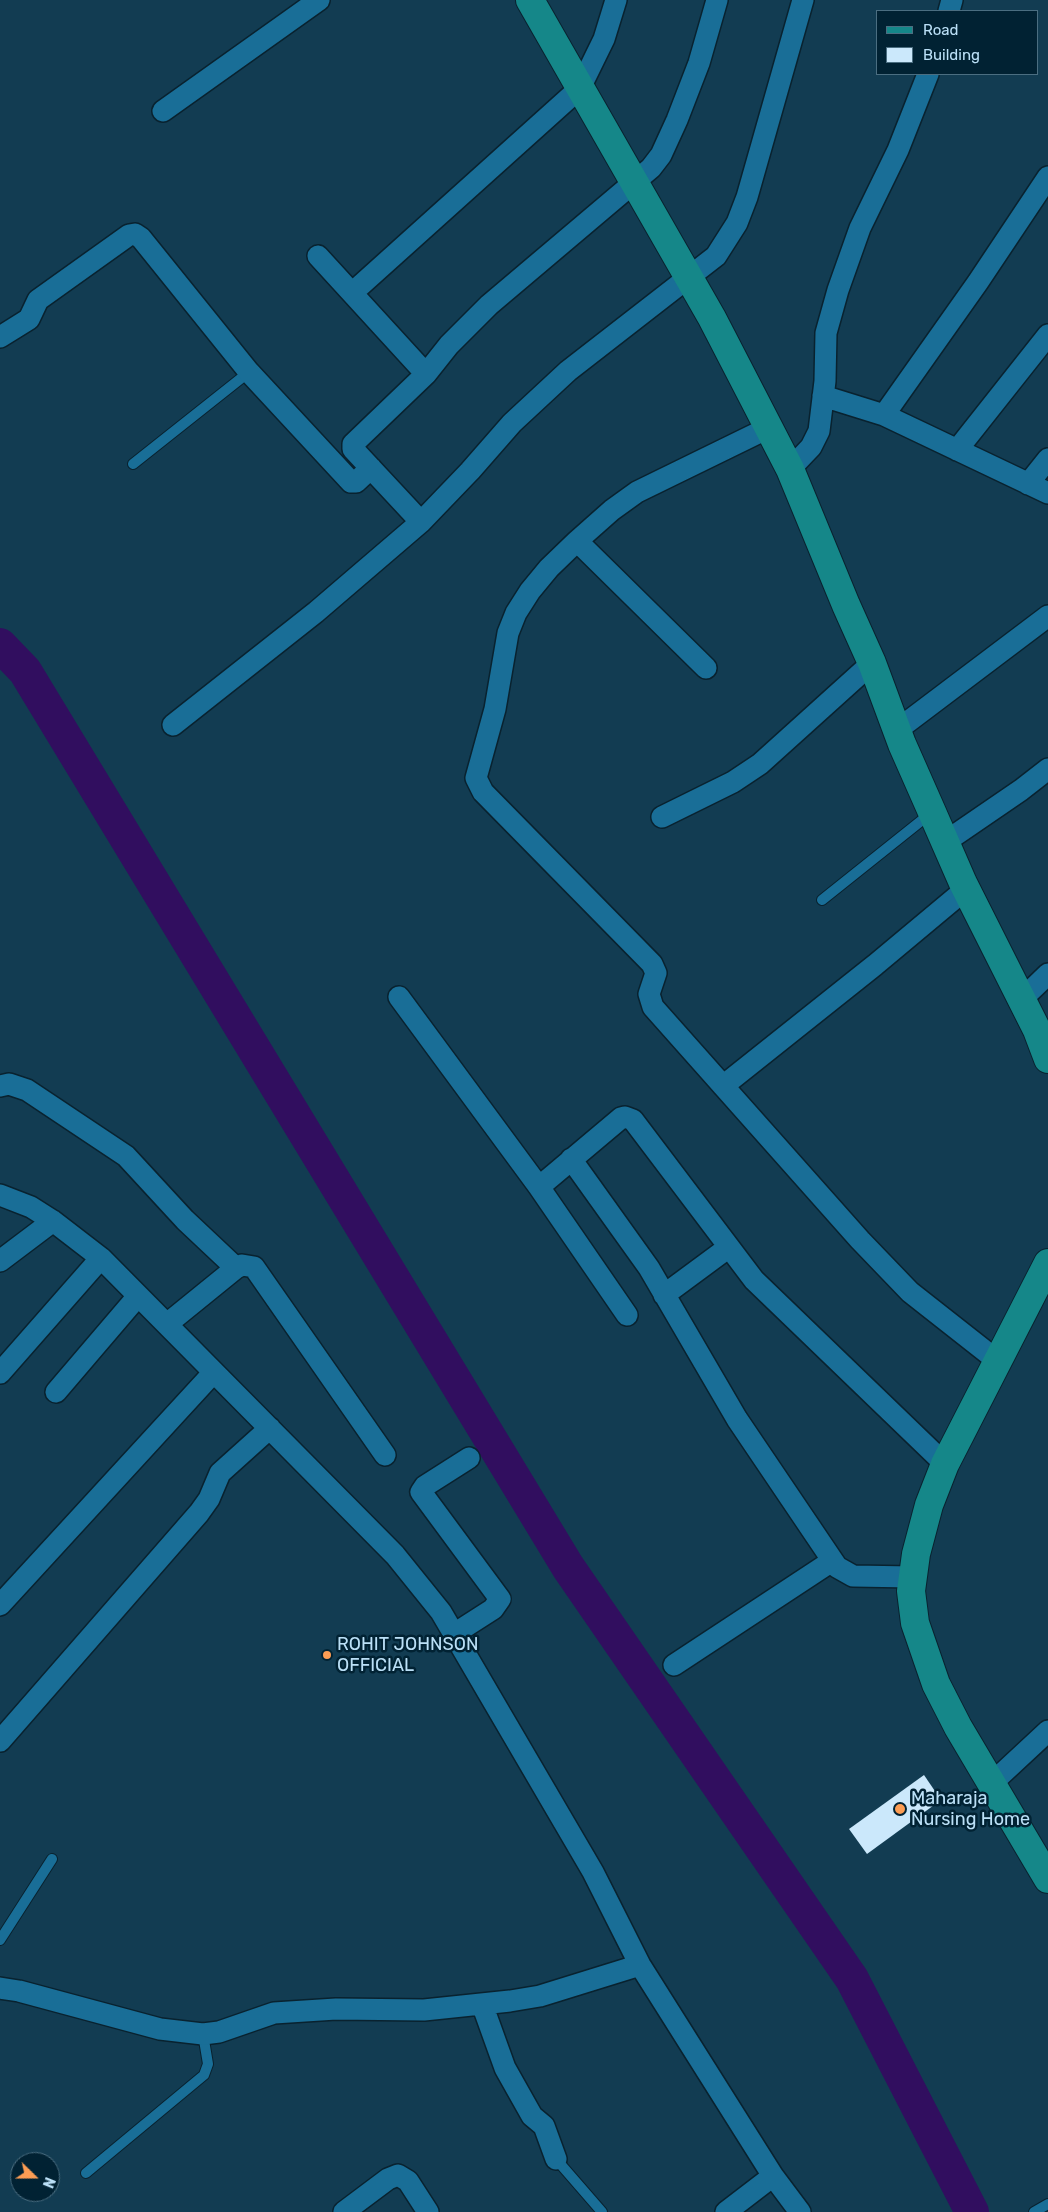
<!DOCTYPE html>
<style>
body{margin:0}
#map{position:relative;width:1048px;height:2212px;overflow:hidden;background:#123c52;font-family:Rubik,sans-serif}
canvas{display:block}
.legend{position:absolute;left:876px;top:10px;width:162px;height:65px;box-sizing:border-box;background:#012233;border:1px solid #4b6e81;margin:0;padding:6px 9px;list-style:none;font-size:15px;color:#bbe0f7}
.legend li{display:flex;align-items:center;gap:10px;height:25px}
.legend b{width:25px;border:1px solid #4b6e81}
.north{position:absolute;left:10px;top:2152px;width:50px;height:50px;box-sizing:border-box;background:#012233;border:1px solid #4b6e81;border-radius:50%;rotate:112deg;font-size:14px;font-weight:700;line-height:20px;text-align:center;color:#bbe0f7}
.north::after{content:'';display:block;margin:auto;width:18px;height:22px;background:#fc9d54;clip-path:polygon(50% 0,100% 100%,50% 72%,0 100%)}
</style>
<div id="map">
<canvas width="1048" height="2212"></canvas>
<ul class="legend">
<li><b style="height:6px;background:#158789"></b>Road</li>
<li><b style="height:14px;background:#cbe8fb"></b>Building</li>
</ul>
<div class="north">N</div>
</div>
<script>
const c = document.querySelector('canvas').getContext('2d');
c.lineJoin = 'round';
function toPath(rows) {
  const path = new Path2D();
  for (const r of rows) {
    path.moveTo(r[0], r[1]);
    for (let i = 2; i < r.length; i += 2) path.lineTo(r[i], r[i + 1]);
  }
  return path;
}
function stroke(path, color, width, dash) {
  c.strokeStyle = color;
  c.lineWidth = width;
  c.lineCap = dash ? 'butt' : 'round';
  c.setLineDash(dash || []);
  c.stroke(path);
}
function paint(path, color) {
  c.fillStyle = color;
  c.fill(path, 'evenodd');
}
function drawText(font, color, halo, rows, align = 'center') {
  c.font = font + ' Rubik,sans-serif';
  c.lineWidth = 5;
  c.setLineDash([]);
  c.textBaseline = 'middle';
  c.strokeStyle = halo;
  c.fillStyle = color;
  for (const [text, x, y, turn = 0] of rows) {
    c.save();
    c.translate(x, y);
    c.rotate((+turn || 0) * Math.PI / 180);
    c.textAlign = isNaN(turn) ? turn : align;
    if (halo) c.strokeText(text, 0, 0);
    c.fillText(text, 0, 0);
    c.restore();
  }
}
stroke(toPath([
 [0,645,25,671,568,1567,852,1979,972,2212]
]), '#310e5f', 34);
paint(toPath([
 [924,1775,941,1800,867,1854,849,1829]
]), '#cbe8fb');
const service = toPath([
 [133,464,249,372],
 [822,900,931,813],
 [0,1940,52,1859],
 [556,2159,602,2212],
 [86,2173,204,2075,208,2064,203,2034],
 [1034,2212,1048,2204]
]);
const minor = toPath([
 [949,11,952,0],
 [163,111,319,0],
 [318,256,426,374],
 [352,293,580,88,604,39,616,0],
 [0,337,29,319,38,300,129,235,135,234,141,238,249,372,351,482,356,482,371,468],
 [823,396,884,415,1048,493],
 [884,415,978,282,1048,177],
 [768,428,637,492,612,510,577,541,549,568,530,591,516,613,508,633,495,709,476,778,483,792,652,964,656,973,649,994,653,1007,860,1240,910,1292,999,1362],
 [957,450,1048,335],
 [790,469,811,447,819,431,825,381,826,333,838,290,860,228,898,150,928,74],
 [1028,484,1048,459],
 [421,522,353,449,353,444,426,374,449,345,489,305,651,168,661,155,677,120,699,63,717,0],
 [577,541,706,668],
 [173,725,316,612,421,522,470,471,512,423,568,371,716,256,737,223,747,197,803,0],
 [897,730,1048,616],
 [662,817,733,782,760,764,872,663],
 [945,842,1021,790,1048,769],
 [399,997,539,1187,627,1315],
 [1022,999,1048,974],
 [0,1086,9,1084,27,1090,126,1156,185,1220,236,1268],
 [723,1086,875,965,966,889],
 [571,1159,649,1268,737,1419,837,1567,853,1576,913,1577],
 [539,1187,621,1118,625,1117,633,1120,754,1280,945,1464],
 [0,1195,31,1207,53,1221,101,1258,395,1555,441,1612,593,1872,640,1965,773,2176,800,2212],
 [0,1261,53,1221],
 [664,1295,729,1247],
 [167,1324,236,1268,242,1265,254,1267,385,1455],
 [0,1373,101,1258],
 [56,1392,138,1296],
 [0,1605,214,1372],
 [454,1634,493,1609,500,1599,421,1492,425,1486,469,1458],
 [674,1665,832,1561],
 [0,1741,199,1513,209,1499,220,1473,270,1428],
 [992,1783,1048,1731],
 [0,1988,19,1991,160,2029,203,2034,219,2032,274,2013,336,2009,424,2010,510,2001,540,1996,640,1965],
 [482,2004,505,2068,532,2116,544,2126,556,2159],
 [344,2212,388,2179,398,2175,408,2181,428,2212],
 [726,2212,773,2176]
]);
const primary = toPath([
 [530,0,712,318,790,469,846,605,872,663,902,744,932,812,963,883,1037,1030,1048,1059],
 [1048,1263,945,1464,929,1505,916,1554,911,1591,915,1623,936,1684,958,1727,1048,1879]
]);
stroke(service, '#09222f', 12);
stroke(minor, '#09222f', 24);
stroke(primary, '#09222f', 30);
stroke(service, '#196e97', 10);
stroke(minor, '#196e97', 21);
stroke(primary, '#158789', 28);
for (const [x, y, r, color] of [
 [327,1655,5,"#fc9d54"],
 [900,1809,6,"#fc9d54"]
]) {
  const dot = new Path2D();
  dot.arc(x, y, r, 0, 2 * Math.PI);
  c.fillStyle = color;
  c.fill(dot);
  stroke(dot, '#012233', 2);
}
drawText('18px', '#bbe0f7', '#012233', [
 ["ROHIT JOHNSON",337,1645],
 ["OFFICIAL",337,1666],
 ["Maharaja",911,1799],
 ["Nursing Home",911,1820]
], 'left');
</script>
